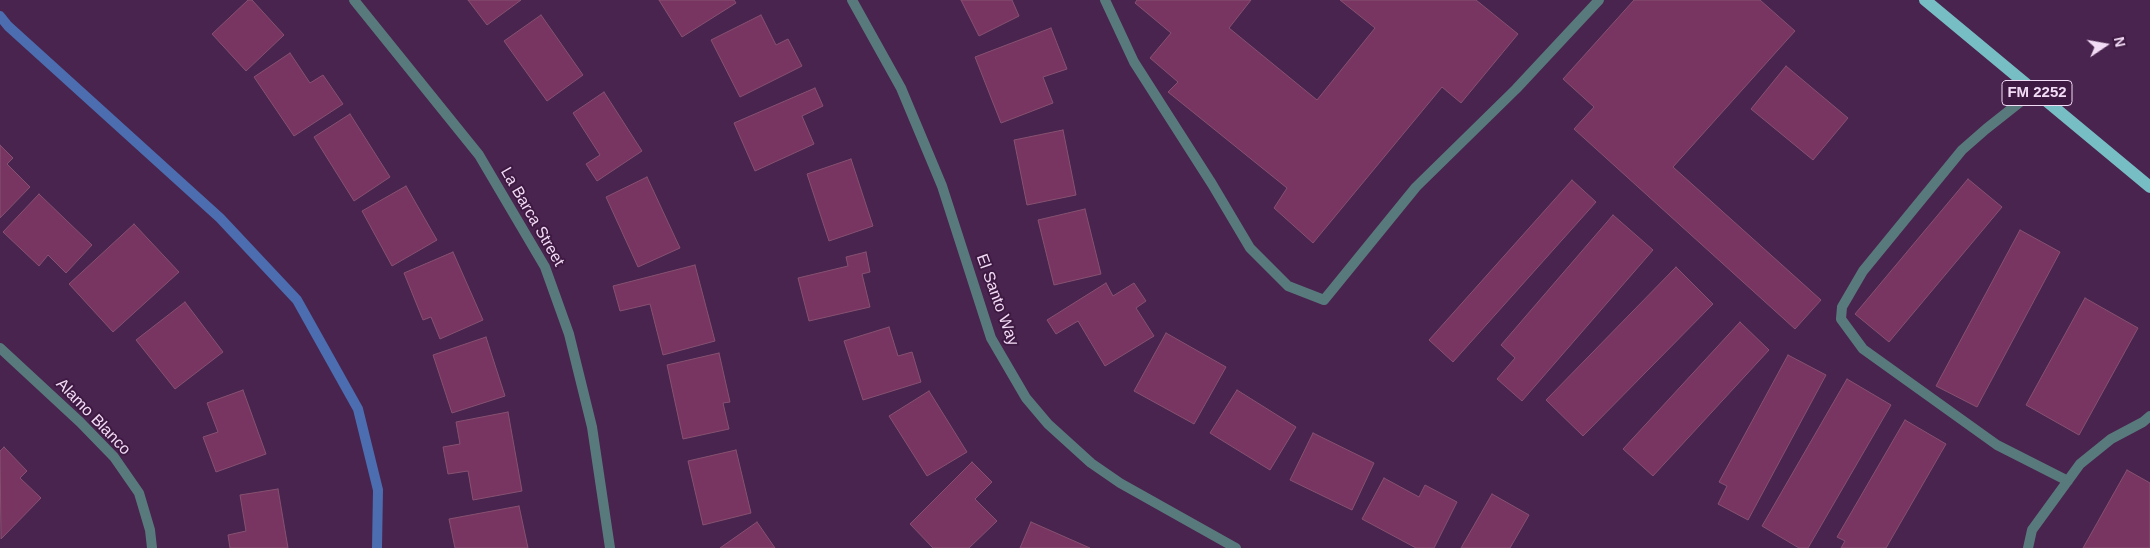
<!DOCTYPE html>
<style>
body{margin:0}
#map{position:relative;width:2150px;height:548px;overflow:hidden;background:#49244e;font-family:Arial,sans-serif}
canvas{display:block}
.north{position:absolute;left:2080px;top:20px;width:50px;height:50px;-webkit-text-stroke:4px #3e1a43;paint-order:stroke;rotate:78deg;font-size:14px;font-weight:700;line-height:20px;text-align:center;color:#f2dbf5}
.north::after{content:'';display:block;margin:auto;width:18px;height:22px;background:#f2dbf5;clip-path:polygon(50% 0,100% 100%,50% 72%,0 100%)}
</style>
<div id="map">
<canvas width="2150" height="548"></canvas>
<div class="north">N</div>
</div>
<script>
const c = document.querySelector('canvas').getContext('2d');
c.lineJoin = 'round';
function toPath(rows) {
  const path = new Path2D();
  for (const r of rows) {
    path.moveTo(r[0], r[1]);
    for (let i = 2; i < r.length; i += 2) path.lineTo(r[i], r[i + 1]);
  }
  return path;
}
function stroke(path, color, width, dash) {
  c.strokeStyle = color;
  c.lineWidth = width;
  c.lineCap = dash ? 'butt' : 'round';
  c.setLineDash(dash || []);
  c.stroke(path);
}
function paint(path, color) {
  c.fillStyle = color;
  c.fill(path, 'evenodd');
}
function drawText(font, color, halo, rows, align = 'center') {
  c.font = font + ' Arial,sans-serif';
  c.lineWidth = 4;
  c.setLineDash([]);
  c.textBaseline = 'middle';
  c.strokeStyle = halo;
  c.fillStyle = color;
  for (const [text, x, y, turn = 0] of rows) {
    c.save();
    c.translate(x, y);
    c.rotate((+turn || 0) * Math.PI / 180);
    c.textAlign = isNaN(turn) ? turn : align;
    if (halo) c.strokeText(text, 0, 0);
    c.fillText(text, 0, 0);
    c.restore();
  }
}
stroke(toPath([
 [0,16,8,26,220,218,297,300,358,409,378,490,377,548]
]), '#4c6daf', 10);
const building = toPath([
 [248,0,252,0,284,35,246,71,212,34,248,0],
 [468,0,521,0,487,25,468,0],
 [659,0,734,0,736,3,682,37,659,0],
 [961,0,1012,0,1019,16,979,36,961,0],
 [1137,0,1251,0,1229,28,1317,100,1375,28,1340,0,1476,0,1518,34,1461,103,1442,87,1313,243,1274,208,1287,188,1168,92,1178,82,1150,58,1171,33,1135,3,1137,0],
 [1634,0,1760,0,1795,31,1673,167,1821,300,1795,329,1574,129,1594,107,1563,79,1634,0],
 [541,15,583,75,547,101,504,41,541,15],
 [761,15,776,45,788,39,802,66,740,97,711,40,761,15],
 [1051,28,1067,69,1043,77,1053,103,1001,123,975,57,1051,28],
 [290,53,310,83,323,75,343,104,294,136,254,77,290,53],
 [1786,66,1848,118,1813,160,1751,109,1786,66],
 [815,88,823,106,802,116,814,144,755,171,734,123,815,88],
 [604,92,642,151,597,181,586,164,600,155,573,113,604,92],
 [350,114,390,177,354,201,314,137,350,114],
 [1063,130,1076,195,1027,205,1014,140,1063,130],
 [0,145,13,158,7,164,30,187,0,218,0,145],
 [851,159,873,226,829,241,807,174,851,159],
 [647,177,680,248,638,267,606,197,647,177],
 [1968,179,2002,207,1889,342,1855,314,1968,179],
 [1572,180,1596,202,1453,362,1429,340,1572,180],
 [406,186,437,240,392,266,362,211,406,186],
 [39,194,92,245,66,273,48,255,39,266,3,232,39,194],
 [1085,209,1101,274,1054,285,1038,220,1085,209],
 [1613,215,1653,250,1522,401,1497,379,1515,358,1501,345,1613,215],
 [134,224,179,272,113,332,69,284,134,224],
 [2020,230,2060,252,1977,407,1936,386,2020,230],
 [453,252,483,320,440,339,431,317,423,320,404,273,453,252],
 [866,252,870,272,862,274,870,307,809,321,798,278,848,266,846,257,866,252],
 [695,265,715,341,663,355,650,304,620,311,613,286,695,265],
 [1676,267,1713,304,1583,436,1546,400,1676,267],
 [1106,283,1113,296,1134,283,1146,301,1136,308,1154,336,1105,366,1078,321,1056,334,1047,320,1106,283],
 [2085,298,2138,328,2079,435,2026,405,2085,298],
 [185,302,223,352,175,389,136,340,185,302],
 [1740,322,1769,350,1653,476,1623,449,1740,322],
 [889,327,898,356,912,352,921,382,863,400,844,341,889,327],
 [1166,333,1226,367,1194,424,1134,391,1166,333],
 [486,337,505,396,452,413,433,355,486,337],
 [719,353,730,402,723,403,729,429,683,439,667,365,719,353],
 [1788,355,1826,375,1748,520,1718,504,1727,486,1719,482,1788,355],
 [1847,379,1891,405,1808,548,1799,548,1762,526,1847,379],
 [243,390,266,454,216,472,203,437,218,432,207,403,243,390],
 [1237,390,1296,427,1270,470,1210,433,1237,390],
 [929,391,967,452,927,476,889,416,929,391],
 [508,412,522,491,473,500,468,471,448,474,443,447,460,444,456,422,508,412],
 [1905,420,1946,444,1886,548,1841,548,1845,541,1837,537,1905,420],
 [1313,433,1374,463,1352,510,1290,480,1313,433],
 [4,447,27,471,20,478,41,498,1,539,0,451,4,447],
 [736,450,751,513,703,525,688,461,736,450],
 [972,462,992,482,975,499,997,521,969,548,933,548,910,524,972,462],
 [2127,470,2150,483,2150,548,2083,548,2127,470],
 [1384,478,1419,497,1425,485,1457,502,1434,548,1416,548,1362,519,1384,478],
 [278,489,288,548,230,548,228,535,246,531,240,495,278,489],
 [1492,494,1529,515,1510,548,1461,548,1492,494],
 [519,506,528,548,455,548,449,519,519,506],
 [757,522,775,548,720,548,757,522],
 [1031,522,1090,548,1020,548,1031,522]
]);
paint(building, '#793561');
stroke(building, '#865171', 1);
stroke(toPath([
 [1105,0,1134,62,1212,184,1250,248,1288,286,1324,300,1416,187,1516,89,1599,0],
 [2034,91,1986,129,1962,150,1863,271,1842,307,1841,319,1863,349,1997,445,2068,481],
 [2028,548,2032,530,2080,464,2111,439,2143,422,2150,416]
]), '#597a7d', 10);
stroke(toPath([
 [354,0,479,155,545,267,569,334,592,427,610,548],
 [852,0,901,88,942,186,991,338,1026,398,1048,424,1091,463,1120,483,1236,548],
 [0,348,80,422,114,457,139,493,150,530,152,548]
]), '#597a7d', 10);
stroke(toPath([
 [1925,0,2150,187]
]), '#77bec4', 12);
for (const [x, y, w] of [
 [2037,93,70]
]) {
  const box = new Path2D();
  box.roundRect(x - w / 2, y - 12.5, w, 25, 4);
  c.fillStyle = '#3e1a43';
  c.fill(box);
  stroke(box, '#f2dbf5', 1);
}
drawText('bold 15px', '#f2dbf5', null, [
 ["FM 2252",2037,93]
]);
drawText('16px', '#f2dbf5', '#3e1a43', [
 ["La Barca Street",532,217,60],
 ["El Santo Way",997,300,70],
 ["Alamo Blanco",93,417,46]
]);
</script>
